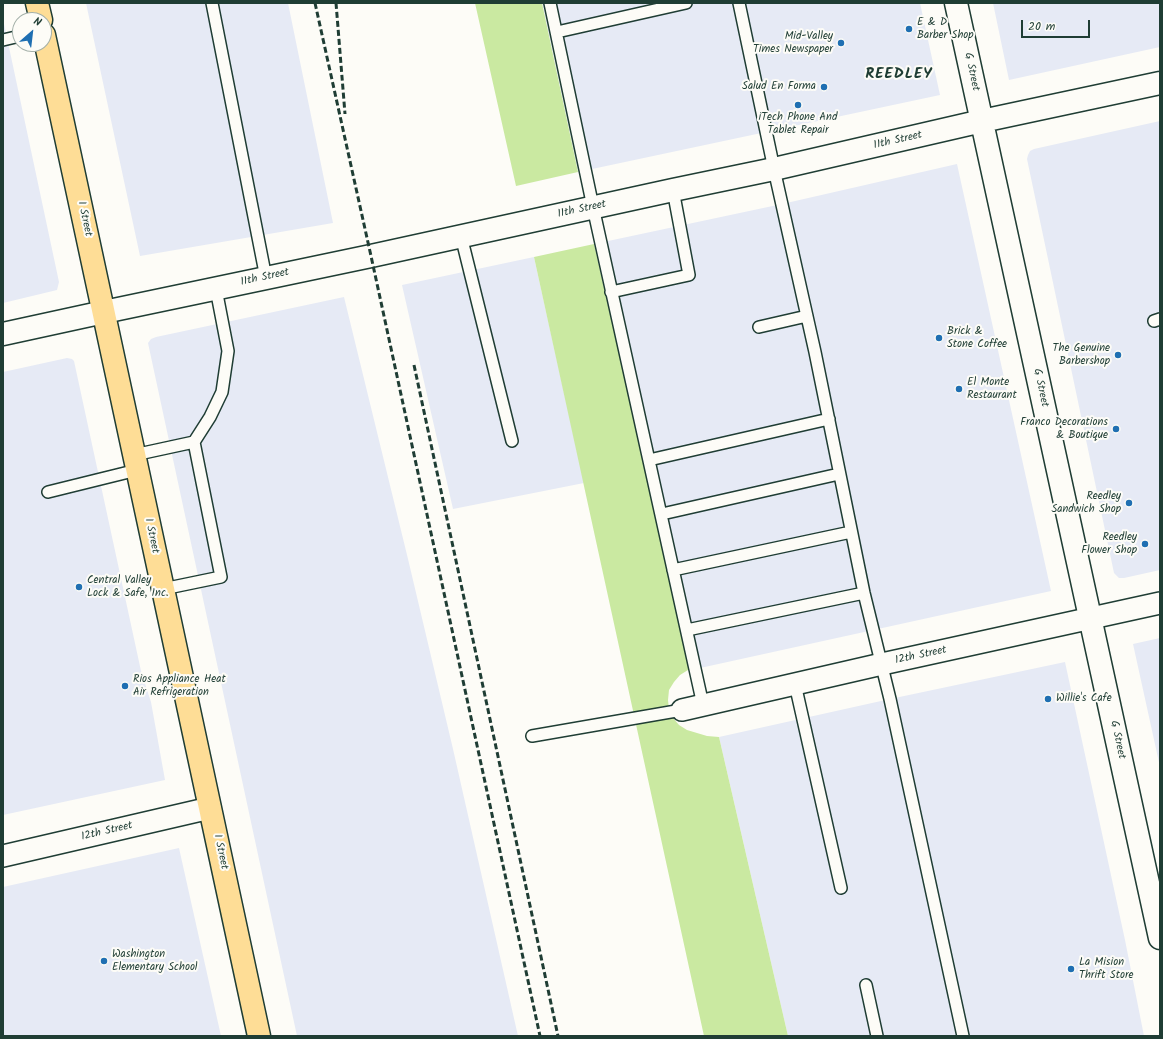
<!DOCTYPE html>
<style>
body{margin:0}
#map{position:relative;width:1163px;height:1039px;overflow:hidden;background:#fdfcf7;font-family:Kalam,sans-serif}
canvas{display:block}
.frame{position:absolute;inset:0;border:4px solid #1f3d34;pointer-events:none}
.north{position:absolute;left:12px;top:12px;width:40px;height:40px;box-sizing:border-box;background:#fdfcf7;border:1px solid #a4b0a9;border-radius:50%;rotate:28deg;font-size:11px;font-weight:700;line-height:16px;text-align:center;color:#1f3d34}
.north::after{content:'';display:block;margin:auto;width:14px;height:18px;background:#1f6fb2;clip-path:polygon(50% 0,100% 100%,50% 72%,0 100%)}
.scale{position:absolute;left:1021px;top:20px;width:69px;height:18px;box-sizing:border-box;border:2px solid #1f3d34;border-top:0;padding-left:5px;font-size:12px;line-height:14px;white-space:nowrap;color:#1f3d34;-webkit-text-stroke:3px #fdfcf7;paint-order:stroke}
</style>
<div id="map">
<canvas width="1163" height="1039"></canvas>
<div class="frame"></div>
<div class="north">N</div>
<div class="scale">20 m</div>
</div>
<script>
const c = document.querySelector('canvas').getContext('2d');
c.lineJoin = 'round';
function paint(path, color) {
  c.fillStyle = color;
  c.fill(path, 'evenodd');
}
function toPath(rows) {
  const path = new Path2D();
  for (const r of rows) {
    path.moveTo(r[0], r[1]);
    for (let i = 2; i < r.length; i += 2) path.lineTo(r[i], r[i + 1]);
  }
  return path;
}
function stroke(path, color, width, dash) {
  c.strokeStyle = color;
  c.lineWidth = width;
  c.lineCap = dash ? 'butt' : 'round';
  c.setLineDash(dash || []);
  c.stroke(path);
}
function drawText(font, color, halo, rows, align = 'center') {
  c.font = font + ' Kalam,sans-serif';
  c.lineWidth = 4;
  c.setLineDash([]);
  c.textBaseline = 'middle';
  c.strokeStyle = halo;
  c.fillStyle = color;
  for (const [text, x, y, turn = 0] of rows) {
    c.save();
    c.translate(x, y);
    c.rotate((+turn || 0) * Math.PI / 180);
    c.textAlign = isNaN(turn) ? turn : align;
    if (halo) c.strokeText(text, 0, 0);
    c.fillText(text, 0, 0);
    c.restore();
  }
}
paint(toPath([
 [86,3,288,3,333,223,140,256],
 [542,3,920,3,940,95,578,172],
 [993,3,1160,3,1160,47,1009,80],
 [3,19,59,282,57,290,3,303],
 [1160,121,1160,570,1124,578,1119,578,1114,573,1027,159,1028,155,1030,151,1034,149],
 [957,164,1051,591,691,670,594,244,782,204],
 [534,257,584,483,453,509,402,285],
 [344,297,408,559,453,749,518,1036,297,1036,148,343,151,339,156,337],
 [67,358,72,359,74,361,141,671,151,702,165,780,3,815,3,372],
 [1160,638,1160,767,1133,644],
 [1065,662,1125,940,1144,1036,788,1036,719,737,890,699],
 [179,848,221,1036,3,1036,3,887]
]), '#e6eaf5');
paint(toPath([
 [475,3,542,3,578,172,516,186],
 [594,244,691,670,688,670,680,675,674,682,669,690,668,700,669,709,673,718,679,725,687,730,707,736,719,737,788,1036,704,1036,534,257]
]), '#cae9a1');
const lane = toPath([
 [212,3,266,278],
 [550,3,593,207,703,705],
 [739,3,774,169,815,352,864,593,890,699,963,1036],
 [557,32,686,3],
 [3,40,20,36],
 [461,236,512,441],
 [611,292,689,275,673,190],
 [1154,321,1160,319],
 [759,327,807,316],
 [134,455,194,442],
 [649,460,829,419],
 [48,492,137,470],
 [662,514,839,474],
 [673,570,851,532],
 [163,589,221,577,194,442,210,417,222,392,228,351,216,289],
 [687,630,864,593],
 [795,684,841,888],
 [532,736,682,710],
 [866,985,877,1036]
]);
const street = toPath([
 [682,710,882,664,1160,603],
 [3,856,210,808]
]);
const secondary = toPath([
 [956,3,1160,938],
 [3,334,104,312,371,256,673,190,774,169,982,121,1160,83]
]);
const primary = toPath([
 [37,3,41,20],
 [44,35,259,1036]
]);
stroke(lane, '#1f3d34', 14);
stroke(street, '#1f3d34', 24);
stroke(secondary, '#1f3d34', 25);
stroke(primary, '#1f3d34', 25);
stroke(lane, '#fdfcf7', 11);
stroke(street, '#fdfcf7', 21);
stroke(secondary, '#fdfcf7', 22);
stroke(primary, '#fedd96', 22);
stroke(toPath([
 [315,3,371,256,540,1036],
 [336,3,345,114],
 [414,365,558,1036]
]), '#1f3d34', 3, [6, 3]);
for (const [x, y, r, color] of [
 [909,29,4,"#1f6fb2"],
 [841,43,4,"#1f6fb2"],
 [824,87,4,"#1f6fb2"],
 [798,105,4,"#1f6fb2"],
 [939,338,4,"#1f6fb2"],
 [1118,355,4,"#1f6fb2"],
 [959,389,4,"#1f6fb2"],
 [1116,429,4,"#1f6fb2"],
 [1129,503,4,"#1f6fb2"],
 [1145,544,4,"#1f6fb2"],
 [79,587,4,"#1f6fb2"],
 [125,686,4,"#1f6fb2"],
 [1048,699,4,"#1f6fb2"],
 [104,961,4,"#1f6fb2"],
 [1071,969,4,"#1f6fb2"]
]) {
  const dot = new Path2D();
  dot.arc(x, y, r, 0, 2 * Math.PI);
  c.fillStyle = color;
  c.fill(dot);
  stroke(dot, '#fdfcf7', 1.5);
}
drawText('11px', '#1f3d34', '#fdfcf7', [
 ["E & D",917,23],
 ["Barber Shop",917,36],
 ["Mid-Valley",833,37,"right"],
 ["Times Newspaper",833,50,"right"],
 ["Salud En Forma",816,87,"right"],
 ["iTech Phone And",798,118,"center"],
 ["Tablet Repair",798,131,"center"],
 ["Brick &",947,332],
 ["Stone Coffee",947,345],
 ["The Genuine",1110,349,"right"],
 ["Barbershop",1110,362,"right"],
 ["El Monte",967,383],
 ["Restaurant",967,396],
 ["Franco Decorations",1108,423,"right"],
 ["& Boutique",1108,436,"right"],
 ["Reedley",1121,497,"right"],
 ["Sandwich Shop",1121,510,"right"],
 ["Reedley",1137,538,"right"],
 ["Flower Shop",1137,551,"right"],
 ["Central Valley",87,581],
 ["Lock & Safe, Inc.",87,594],
 ["Rios Appliance Heat",133,680],
 ["Air Refrigeration",133,693],
 ["Willie's Cafe",1056,699],
 ["Washington",112,955],
 ["Elementary School",112,968],
 ["La Mision",1079,963],
 ["Thrift Store",1079,976]
], 'left');
drawText('11px', '#1f3d34', '#fdfcf7', [
 ["G Street",971,72,78],
 ["11th Street",898,141,-13],
 ["11th Street",582,210,-12],
 ["I Street",84,219,78],
 ["11th Street",265,278,-12],
 ["G Street",1040,388,78],
 ["I Street",151,536,78],
 ["12th Street",921,656,-12],
 ["G Street",1117,740,78],
 ["12th Street",107,832,-13],
 ["I Street",220,852,78]
]);
c.letterSpacing = '1px';
drawText('bold 15px', '#1f3d34', '#fdfcf7', [
 ["REEDLEY",899,75]
]);
c.letterSpacing = '0px';
</script>
